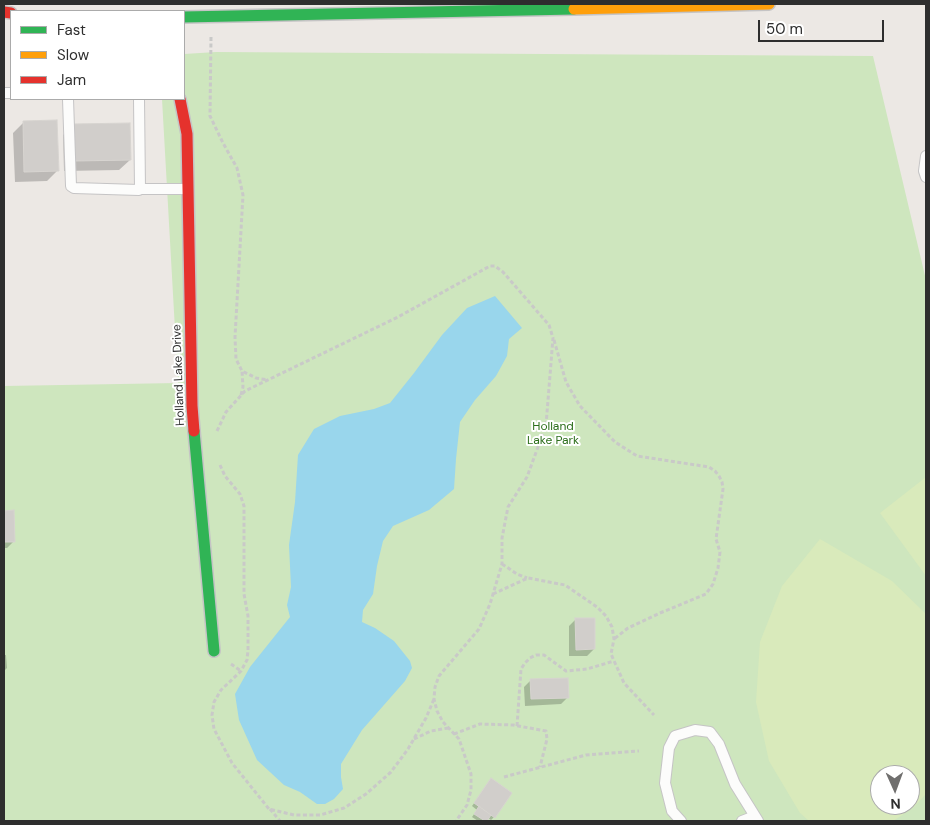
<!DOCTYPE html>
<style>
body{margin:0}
#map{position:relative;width:930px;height:825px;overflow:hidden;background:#ece8e4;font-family:"DM Sans",sans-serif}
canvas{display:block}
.frame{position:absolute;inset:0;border:5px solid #2e2e2e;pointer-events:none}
.legend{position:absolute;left:10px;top:10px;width:175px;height:90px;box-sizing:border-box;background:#fff;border:1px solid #ababab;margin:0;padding:6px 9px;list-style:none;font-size:15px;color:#2e2e2e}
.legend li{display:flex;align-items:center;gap:10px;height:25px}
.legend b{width:25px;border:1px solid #ababab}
.north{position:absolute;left:870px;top:765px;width:50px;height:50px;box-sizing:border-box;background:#fff;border:1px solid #ababab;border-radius:50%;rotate:178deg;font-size:14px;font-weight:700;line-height:20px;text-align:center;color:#2e2e2e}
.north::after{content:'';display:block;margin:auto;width:18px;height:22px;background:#706f6e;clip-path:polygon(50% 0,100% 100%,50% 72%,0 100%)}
.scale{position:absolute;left:758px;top:20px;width:126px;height:22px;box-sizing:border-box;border:2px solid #2e2e2e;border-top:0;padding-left:6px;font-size:15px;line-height:18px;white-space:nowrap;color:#2e2e2e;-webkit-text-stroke:4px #fff;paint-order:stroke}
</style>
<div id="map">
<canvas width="930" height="825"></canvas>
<div class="frame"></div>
<ul class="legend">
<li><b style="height:6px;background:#30b455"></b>Fast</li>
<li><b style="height:6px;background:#ff9f0a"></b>Slow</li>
<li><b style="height:6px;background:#e5322d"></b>Jam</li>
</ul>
<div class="north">N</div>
<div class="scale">50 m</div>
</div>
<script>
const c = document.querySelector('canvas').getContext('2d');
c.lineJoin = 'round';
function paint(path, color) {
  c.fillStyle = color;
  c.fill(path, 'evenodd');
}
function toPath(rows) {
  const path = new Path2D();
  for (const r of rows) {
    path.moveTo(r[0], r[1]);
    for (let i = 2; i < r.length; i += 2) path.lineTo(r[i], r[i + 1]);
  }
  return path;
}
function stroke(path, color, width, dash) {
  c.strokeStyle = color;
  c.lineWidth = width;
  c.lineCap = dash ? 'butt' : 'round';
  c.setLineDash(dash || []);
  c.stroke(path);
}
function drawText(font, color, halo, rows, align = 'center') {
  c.font = font + ' "DM Sans",sans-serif';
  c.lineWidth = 4;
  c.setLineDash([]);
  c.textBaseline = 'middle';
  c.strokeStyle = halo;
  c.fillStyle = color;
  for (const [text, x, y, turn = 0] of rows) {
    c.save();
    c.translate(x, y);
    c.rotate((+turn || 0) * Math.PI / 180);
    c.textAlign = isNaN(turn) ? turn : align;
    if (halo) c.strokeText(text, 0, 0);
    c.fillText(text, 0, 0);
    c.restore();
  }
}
paint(toPath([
 [216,52,873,56,926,280,926,821,4,821,4,386,178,383,162,99,184,99,184,54],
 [880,775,910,775,910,805,880,805]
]), '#cee6be');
paint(toPath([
 [926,477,926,576,880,513],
 [820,539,892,581,926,614,926,794,913,808,893,821,809,821,800,813,769,761,756,702,760,642,782,586],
 [880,775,910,775,910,805,880,805]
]), '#d9eabb');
paint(toPath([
 [495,296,522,328,509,339,507,356,496,376,475,400,460,422,456,459,454,489,429,510,393,526,383,541,377,566,373,594,363,610,362,622,375,628,394,641,410,661,412,668,405,681,362,730,341,764,341,777,343,789,334,799,325,804,317,804,300,792,284,785,257,760,239,720,235,694,250,667,290,617,287,605,291,587,289,545,295,502,298,455,314,429,340,416,374,409,390,403,414,373,442,335,467,308]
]), '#99d6ec');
paint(toPath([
 [23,123,58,170,47,181,15,182,13,133],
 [73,125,130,160,119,170,64,171,63,135],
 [4,512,13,512,14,541,7,548,4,548],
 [576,619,594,649,587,656,569,656,569,626],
 [4,655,6,655,7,668,4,671],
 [531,680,567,698,561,704,525,706,524,687],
 [489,783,494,817,491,820,488,818,485,821,478,821,472,817,477,810,472,806]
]), '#0003');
const building = toPath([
 [57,120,59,171,24,172,23,121,57,120],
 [130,123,131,160,74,161,73,124,130,123],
 [14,510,15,542,4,542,4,511,14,510],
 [575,618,595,618,595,649,576,650,575,618],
 [568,678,569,698,531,699,530,679,568,678],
 [491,778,512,793,495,818,474,803,491,778],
 [479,806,491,815,487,821,485,821,474,814,479,806]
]);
paint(building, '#d1cecb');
stroke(building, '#d7d4d0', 1);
const lane = toPath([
 [4,93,11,93],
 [68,99,71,186,74,188,139,190,140,189,139,99],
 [926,156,924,171,926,177],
 [140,189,187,189],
 [681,821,672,811,665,783,669,748,675,736,695,730,710,732,719,744,735,784,758,821],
 [742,821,755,816]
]);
const fast = toPath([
 [184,17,574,9],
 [194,431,214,651]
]);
const slow = toPath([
 [574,9,769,4]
]);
const jam = toPath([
 [4,12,11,13],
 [180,99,187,134,192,406,194,431]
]);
stroke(lane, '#c5c4c5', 12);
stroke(fast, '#c5c4c5', 14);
stroke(slow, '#c5c4c5', 14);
stroke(jam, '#c5c4c5', 14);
stroke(toPath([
 [211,37,210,116,223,143,237,168,243,195,235,337,236,359,242,371],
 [554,340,566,382,580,406,615,442,637,456,709,467,715,471,719,476,722,482,723,489,716,539,720,552,718,568,713,584,706,594,660,613,628,628,614,639],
 [241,395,243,387,242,371,256,378,268,380],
 [217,431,226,412,245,391,398,317,490,266,495,266,503,272,549,325,553,338,546,425,527,477,508,507,502,538,502,564,490,604,479,629,439,676,435,687,434,699,437,711,443,722,459,739,471,774,471,790,467,805,456,821],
 [220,465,225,476,240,494,244,506,244,594,248,616,248,650,247,660,241,671,221,690,214,702,212,715,214,729,232,763,269,809,294,815,320,815,344,808,366,794,391,772,408,749,426,718,434,699],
 [502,564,517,574,527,578],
 [493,594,528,578,565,585,597,607,606,616,612,627,614,639,611,654,624,683,654,715],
 [231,664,241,671],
 [517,726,521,669,525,663,530,658,536,655,544,655,566,671,587,669,614,661],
 [454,734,480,724,513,725,546,731,547,739,540,767],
 [414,739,431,731,448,728],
 [504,777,586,755,639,751],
 [270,809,280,821]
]), '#c9c9c8', 3, [4, 2.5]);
stroke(lane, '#fcfcfb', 10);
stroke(fast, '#30b455', 11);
stroke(slow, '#ff9f0a', 11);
stroke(jam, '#e5322d', 11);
drawText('12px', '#2e2e2e', '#fff', [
 ["Holland Lake Drive",179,375,-92]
]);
drawText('12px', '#2c6e1b', '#fff', [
 ["Holland",553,427],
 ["Lake Park",553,441]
]);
</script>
